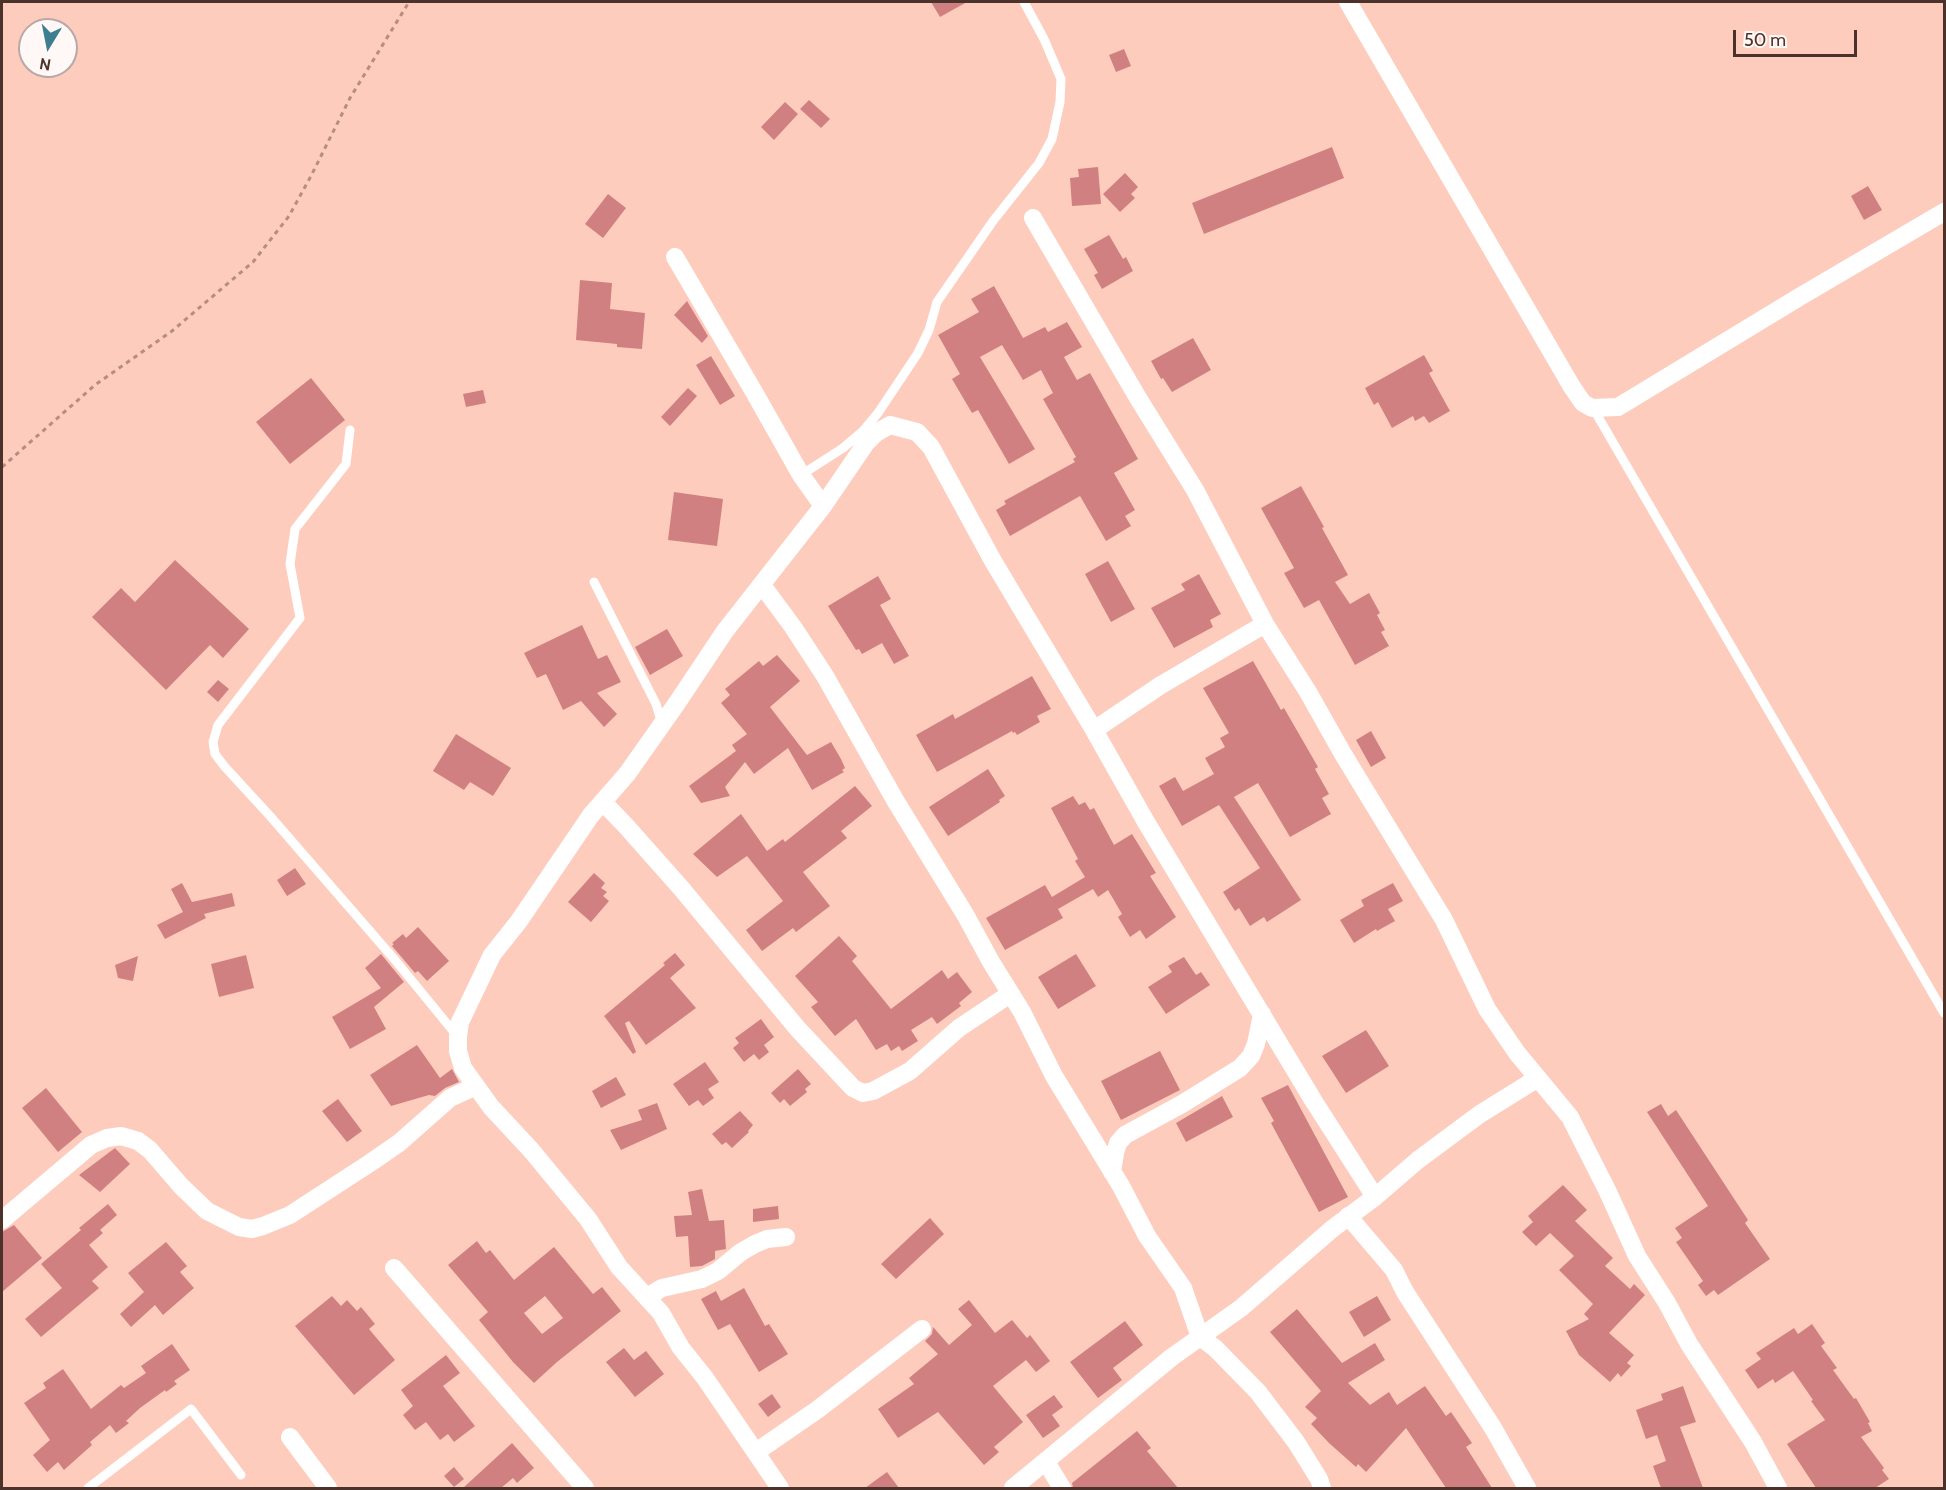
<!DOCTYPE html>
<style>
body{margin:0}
#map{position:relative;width:1946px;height:1490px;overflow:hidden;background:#feccbd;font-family:Cabin,sans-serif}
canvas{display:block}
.frame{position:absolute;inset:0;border:3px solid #4b332b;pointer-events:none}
.north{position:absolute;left:18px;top:18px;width:60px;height:60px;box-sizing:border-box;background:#fff8f6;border:2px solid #b7a9a5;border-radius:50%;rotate:190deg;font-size:16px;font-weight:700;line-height:24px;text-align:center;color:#4b332b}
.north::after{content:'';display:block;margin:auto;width:21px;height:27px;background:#3d7f91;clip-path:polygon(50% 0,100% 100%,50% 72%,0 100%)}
.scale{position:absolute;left:1733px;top:30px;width:124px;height:27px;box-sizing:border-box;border:3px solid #4b332b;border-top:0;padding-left:8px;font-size:18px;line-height:21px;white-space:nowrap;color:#4b332b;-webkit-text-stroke:4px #fff8f6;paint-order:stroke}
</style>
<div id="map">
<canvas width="1946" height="1490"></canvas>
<div class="frame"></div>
<div class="north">N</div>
<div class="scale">50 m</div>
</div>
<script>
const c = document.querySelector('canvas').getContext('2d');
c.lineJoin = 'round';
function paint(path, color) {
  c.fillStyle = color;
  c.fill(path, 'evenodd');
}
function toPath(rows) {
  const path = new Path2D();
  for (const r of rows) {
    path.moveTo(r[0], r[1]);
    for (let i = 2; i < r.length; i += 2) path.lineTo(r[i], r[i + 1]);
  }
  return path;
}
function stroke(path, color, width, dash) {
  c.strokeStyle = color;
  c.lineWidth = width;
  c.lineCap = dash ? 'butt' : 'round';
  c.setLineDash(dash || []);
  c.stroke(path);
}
paint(toPath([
 [931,2,967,2,940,17],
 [1124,49,1131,66,1116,72,1109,55],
 [809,100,830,119,821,128,800,109],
 [785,102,798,114,774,140,761,127],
 [1332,147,1344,178,1204,234,1192,203],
 [1098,167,1101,204,1072,206,1070,178,1079,177,1078,169],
 [1125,173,1138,187,1131,194,1135,198,1120,212,1103,194],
 [1868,186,1882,210,1864,220,1851,196],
 [608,194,626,208,603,238,585,224],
 [1109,235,1123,259,1126,257,1133,271,1102,289,1094,275,1098,273,1084,249],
 [580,280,612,283,610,309,645,313,642,349,617,347,617,344,576,340],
 [994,286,1023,338,1045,327,1048,332,1067,322,1082,347,1064,357,1077,380,1090,373,1138,459,1114,473,1135,510,1125,516,1131,526,1106,541,1080,496,1010,536,996,510,1006,504,1004,501,1075,462,1073,459,1076,457,1043,399,1053,393,1041,370,1023,380,1002,345,980,357,1035,449,1009,464,978,410,972,413,952,379,960,374,938,335,979,312,971,299],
 [687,301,708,336,702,343,674,315],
 [1193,338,1211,370,1172,392,1163,378,1161,379,1151,361],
 [1424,355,1433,371,1429,373,1450,411,1429,423,1424,416,1415,421,1413,416,1392,428,1378,402,1374,405,1365,388],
 [711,356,735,396,720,405,696,365],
 [311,378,345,420,290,464,256,422],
 [688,388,697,396,670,426,661,417],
 [483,390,486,403,466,407,463,394],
 [1301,486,1324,527,1322,528,1348,575,1335,582,1350,604,1369,593,1380,613,1377,615,1385,630,1381,632,1389,646,1355,665,1319,600,1304,608,1284,573,1294,568,1261,508],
 [674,492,723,499,717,546,668,540],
 [175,560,249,629,223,658,210,645,166,690,92,617,121,588,135,602],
 [1108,561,1135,609,1111,622,1085,574],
 [1199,574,1221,614,1210,620,1213,627,1174,648,1151,608,1185,590,1181,584],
 [878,576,891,599,880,605,909,656,894,664,882,643,862,654,859,649,856,650,828,606],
 [582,625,598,659,607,655,621,682,597,693,617,714,604,727,581,701,563,710,546,674,537,678,524,653],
 [667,629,683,656,650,675,635,647],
 [777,655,800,681,770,707,807,755,831,742,841,759,845,768,842,770,844,772,812,790,788,748,754,774,745,762,725,787,730,796,701,803,689,786,736,751,732,745,747,734,721,703,730,695,725,689,759,661,763,666],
 [1253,661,1281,710,1284,708,1318,767,1315,769,1329,794,1322,798,1331,814,1290,837,1258,783,1234,797,1301,900,1267,922,1264,917,1250,926,1239,908,1235,911,1223,892,1260,868,1219,805,1182,826,1159,786,1175,777,1183,791,1214,774,1205,758,1225,747,1220,738,1229,733,1203,688],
 [1032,676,1051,709,1037,716,1040,722,1017,735,1015,732,1013,733,1012,731,937,772,916,735,953,714,955,719],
 [218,680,229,689,218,702,207,692],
 [1371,731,1386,758,1371,767,1356,740],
 [456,734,511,768,493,796,470,782,464,790,433,771],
 [988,769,1005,796,999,800,1000,802,948,836,929,807],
 [855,786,872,806,841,831,847,838,803,872,830,906,796,932,793,928,762,951,746,930,783,901,747,856,717,877,693,854,741,814,767,851,783,839,785,842],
 [1073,796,1079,805,1085,802,1090,810,1094,808,1114,845,1132,834,1156,873,1150,876,1176,917,1146,939,1140,930,1130,937,1118,917,1122,914,1108,890,1098,897,1093,889,1058,909,1063,918,1005,950,986,918,1045,885,1052,897,1085,877,1075,861,1078,859,1051,808],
 [295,868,306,884,287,896,277,880],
 [594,873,605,883,601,888,607,892,603,896,609,901,591,922,568,902],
 [182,883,192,902,232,893,235,906,204,914,206,918,165,939,157,925,183,912,171,889],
 [1393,883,1403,901,1388,909,1395,921,1377,931,1376,929,1354,943,1340,920,1364,906,1361,900],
 [418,927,449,961,427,981,418,971,415,973,392,946,394,944,392,943,403,934,406,938],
 [839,936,857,956,852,961,891,1009,942,970,948,979,957,972,972,992,959,1003,961,1006,937,1024,932,1017,911,1030,918,1041,902,1051,899,1046,891,1051,887,1044,876,1050,856,1019,835,1036,811,1007,818,1002,795,976],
 [675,953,685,965,670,978,696,1008,646,1045,629,1021,625,1023,636,1052,633,1054,604,1016,665,965,663,963],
 [381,954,404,982,374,1007,386,1029,350,1049,332,1017,381,988,365,968],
 [1076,954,1096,986,1058,1009,1038,977],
 [246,955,254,988,219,997,211,964],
 [138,956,133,981,118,978,115,965],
 [1184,957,1196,975,1201,972,1210,985,1166,1014,1148,987,1172,972,1168,966],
 [761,1019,774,1037,764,1045,769,1052,759,1060,754,1054,744,1062,733,1048,739,1043,735,1038],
 [1366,1030,1389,1066,1346,1093,1322,1056],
 [417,1045,440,1078,452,1069,459,1082,445,1088,435,1096,429,1095,391,1106,370,1075],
 [1160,1051,1180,1090,1121,1120,1101,1081],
 [705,1062,719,1082,708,1089,714,1098,703,1106,698,1100,689,1106,673,1084],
 [798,1069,811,1084,805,1089,807,1092,790,1106,784,1099,780,1103,771,1093],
 [616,1077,626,1095,601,1108,592,1091],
 [1288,1085,1348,1197,1319,1212,1271,1123,1274,1121,1261,1098],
 [46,1088,82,1132,58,1152,22,1108],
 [1222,1096,1233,1117,1186,1142,1176,1123],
 [338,1099,362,1131,347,1142,322,1111],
 [657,1103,667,1129,621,1150,610,1130,642,1120,638,1110],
 [1661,1104,1668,1116,1676,1110,1748,1220,1745,1223,1770,1259,1718,1295,1714,1290,1706,1296,1698,1285,1703,1281,1676,1242,1682,1238,1675,1228,1708,1206,1647,1112],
 [740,1111,753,1125,748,1131,749,1132,732,1148,726,1142,722,1145,712,1134],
 [115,1148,130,1164,100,1192,79,1175],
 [1563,1185,1587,1210,1575,1221,1613,1258,1605,1266,1630,1289,1634,1284,1645,1295,1609,1333,1634,1355,1627,1363,1631,1366,1621,1377,1618,1373,1610,1382,1579,1355,1566,1331,1589,1319,1584,1314,1593,1304,1559,1270,1574,1256,1550,1233,1536,1246,1522,1232,1533,1222,1528,1216],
 [702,1189,709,1221,724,1220,726,1249,715,1251,715,1259,702,1266,690,1267,688,1236,676,1237,674,1216,692,1215,688,1192],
 [108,1204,117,1215,100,1230,103,1233,89,1245,108,1267,92,1281,99,1288,41,1337,25,1319,62,1288,41,1264,81,1230,79,1228],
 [778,1206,779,1219,753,1222,753,1209],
 [930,1218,944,1234,896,1279,881,1264],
 [14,1225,42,1258,2,1292,2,1232],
 [477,1241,486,1253,490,1250,514,1280,554,1247,593,1294,602,1287,621,1311,557,1362,534,1383,513,1362,479,1320,488,1312,448,1265],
 [545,1296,563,1318,542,1334,524,1313],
 [166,1242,187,1266,180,1272,194,1288,163,1315,155,1305,131,1327,120,1314,144,1292,128,1273],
 [744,1288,765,1326,769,1324,788,1354,759,1372,730,1324,718,1330,701,1299,716,1291,721,1301],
 [332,1296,341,1306,347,1300,357,1311,361,1307,375,1324,369,1329,395,1360,354,1395,295,1326],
 [1377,1296,1391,1320,1364,1337,1349,1312],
 [969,1300,995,1333,1012,1320,1027,1338,1030,1335,1050,1361,1036,1372,1026,1360,993,1386,1023,1422,994,1447,999,1452,984,1465,938,1412,898,1438,878,1409,914,1384,909,1378,938,1354,925,1341,932,1334,933,1327,949,1345,972,1325,958,1309],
 [1297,1309,1342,1363,1375,1343,1385,1360,1348,1383,1370,1405,1389,1392,1397,1405,1425,1386,1446,1416,1451,1412,1472,1443,1466,1447,1492,1488,1446,1488,1406,1428,1366,1472,1358,1464,1356,1467,1329,1443,1311,1424,1317,1418,1305,1407,1321,1391,1270,1332],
 [1125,1321,1143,1345,1113,1368,1122,1380,1098,1398,1070,1362],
 [1812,1324,1825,1343,1821,1346,1837,1368,1833,1370,1854,1399,1856,1398,1870,1422,1868,1423,1872,1431,1861,1437,1884,1468,1882,1470,1889,1479,1875,1488,1816,1488,1787,1444,1825,1420,1811,1401,1813,1400,1793,1371,1775,1383,1773,1379,1758,1389,1745,1370,1761,1359,1756,1353,1794,1328,1798,1334],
 [172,1344,190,1370,174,1381,177,1384,166,1392,165,1390,140,1408,126,1421,129,1423,116,1433,110,1425,90,1442,92,1445,64,1470,58,1462,47,1472,33,1455,50,1440,24,1403,46,1388,43,1383,63,1369,91,1409,121,1385,124,1388,146,1373,141,1366],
 [624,1348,634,1360,646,1351,664,1374,635,1397,606,1362],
 [446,1355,460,1373,443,1386,475,1426,454,1442,448,1434,440,1440,426,1422,415,1430,403,1415,413,1406,401,1390],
 [1683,1386,1696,1422,1680,1427,1703,1488,1661,1488,1653,1466,1666,1461,1657,1435,1646,1439,1636,1410,1663,1400,1661,1394],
 [772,1394,781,1407,768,1417,758,1404],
 [1054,1395,1063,1407,1052,1415,1060,1426,1043,1438,1026,1415],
 [1137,1431,1151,1448,1147,1451,1178,1488,1073,1488,1072,1483],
 [512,1443,534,1468,517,1483,513,1478,501,1488,463,1488],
 [454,1467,464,1479,454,1487,444,1476],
 [887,1472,899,1488,865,1488]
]), '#d18082');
stroke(toPath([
 [2,467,95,385,172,331,253,262,289,216,311,176,350,98,409,2]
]), '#b58d81', 3, [4.5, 4.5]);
stroke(toPath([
 [1593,408,1944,1013],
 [350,430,346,464,295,529,290,564,300,618,218,725,213,742,215,754,225,767,270,816,395,960,458,1037],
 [801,475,843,448,863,431,878,413,918,353,929,330,937,302,993,221,1039,163,1052,139,1060,102,1061,79,1044,39,1024,2],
 [594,582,656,704,662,724],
 [88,1488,191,1409,241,1475]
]), '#fff', 9);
stroke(toPath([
 [1348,2,1572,387,1583,403,1592,408,1618,407,1801,296,1944,212],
 [1033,218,1138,398,1195,490,1265,624,1308,692,1343,754,1444,920,1487,1009,1517,1053,1570,1117,1608,1192,1637,1256,1667,1303,1689,1344,1753,1442,1778,1488],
 [675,257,754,392,801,475,823,506],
 [762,585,793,627,825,676,895,800,966,916,991,962,1022,1012,1054,1076,1121,1186,1147,1236,1183,1288,1200,1337,1215,1348,1258,1392,1296,1442,1319,1479,1322,1488],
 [1094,730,1161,685,1265,624],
 [603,802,626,826,681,888,797,1028,853,1088,863,1093,873,1091,910,1071,959,1028,1010,994],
 [1112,1172,1115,1153,1118,1143,1125,1135,1182,1104,1240,1068,1251,1056,1256,1044,1262,1014],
 [1348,1216,1394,1270,1405,1292,1493,1428,1527,1488],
 [2,1220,91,1145,107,1138,121,1136,138,1141,150,1150,181,1186,207,1211,239,1227,252,1229,263,1226,290,1215,370,1163,399,1143,450,1098,476,1086],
 [394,1268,585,1488],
 [647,1297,662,1288,702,1279,718,1271,741,1252,755,1244,767,1239,786,1237],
 [290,1437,328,1488],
 [756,1452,817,1410,922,1329],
 [1046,1462,1062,1488],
 [780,1488,705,1378,681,1348,661,1313,619,1267,588,1219,531,1150,491,1107,463,1068,458,1051,458,1037,460,1022,492,955,519,921,591,815,627,774,677,703,725,631,823,506,866,443,876,433,890,425,917,432,931,447,993,561,1094,730,1146,822,1313,1100,1375,1197],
 [1013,1488,1172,1357,1241,1308,1332,1229,1375,1197,1418,1160,1480,1114,1538,1078]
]), '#fff', 18);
</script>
